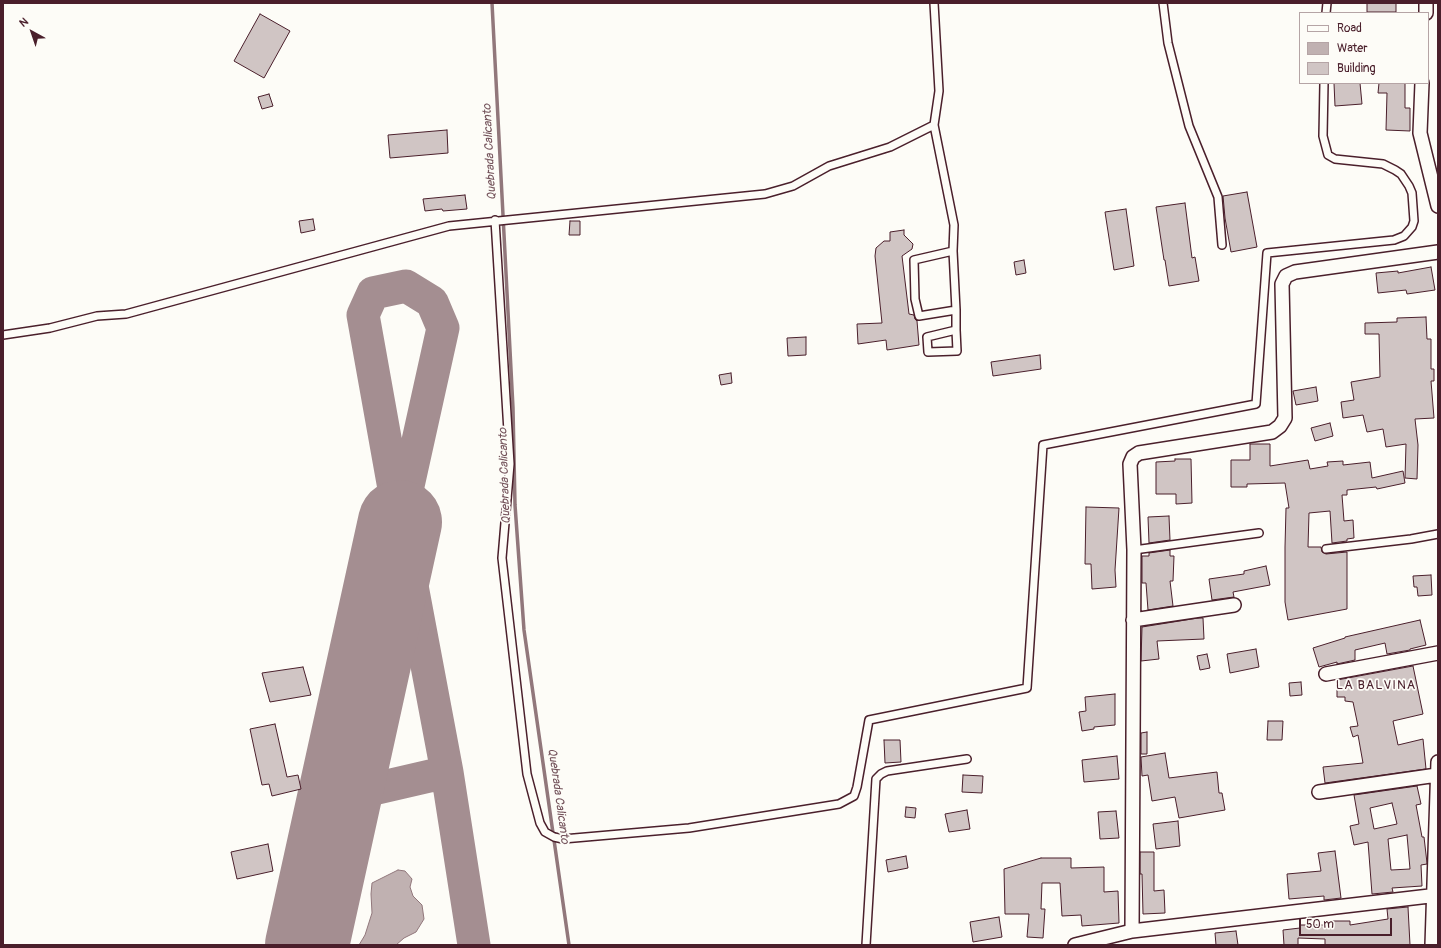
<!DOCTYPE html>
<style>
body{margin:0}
#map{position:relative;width:1441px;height:948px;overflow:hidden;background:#fdfcf7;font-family:Pangolin,sans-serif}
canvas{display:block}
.frame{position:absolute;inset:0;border:4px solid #4a1f2b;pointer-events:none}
.legend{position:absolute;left:1299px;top:12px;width:130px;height:72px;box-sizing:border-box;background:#fdfcf7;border:1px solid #b5a4a5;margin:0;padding:5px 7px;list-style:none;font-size:12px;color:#4a1f2b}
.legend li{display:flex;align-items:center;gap:8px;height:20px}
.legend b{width:20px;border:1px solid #b5a4a5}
.north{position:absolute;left:12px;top:12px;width:40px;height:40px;-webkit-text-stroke:3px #fdfcf7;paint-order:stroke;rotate:320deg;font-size:11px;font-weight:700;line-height:16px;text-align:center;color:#4a1f2b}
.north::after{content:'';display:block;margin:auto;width:14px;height:18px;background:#4a1f2b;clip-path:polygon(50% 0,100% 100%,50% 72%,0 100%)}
.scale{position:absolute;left:1299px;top:918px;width:93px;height:18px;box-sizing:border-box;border:2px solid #4a1f2b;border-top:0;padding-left:5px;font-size:12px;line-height:14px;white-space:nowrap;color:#4a1f2b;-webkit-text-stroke:3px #fdfcf7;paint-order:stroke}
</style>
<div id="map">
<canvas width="1441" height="948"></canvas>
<div class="frame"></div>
<ul class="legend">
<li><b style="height:5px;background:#fdfcf7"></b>Road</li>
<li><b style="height:11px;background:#c0b1b1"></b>Water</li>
<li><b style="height:11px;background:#d0c5c4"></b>Building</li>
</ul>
<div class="north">N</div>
<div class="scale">50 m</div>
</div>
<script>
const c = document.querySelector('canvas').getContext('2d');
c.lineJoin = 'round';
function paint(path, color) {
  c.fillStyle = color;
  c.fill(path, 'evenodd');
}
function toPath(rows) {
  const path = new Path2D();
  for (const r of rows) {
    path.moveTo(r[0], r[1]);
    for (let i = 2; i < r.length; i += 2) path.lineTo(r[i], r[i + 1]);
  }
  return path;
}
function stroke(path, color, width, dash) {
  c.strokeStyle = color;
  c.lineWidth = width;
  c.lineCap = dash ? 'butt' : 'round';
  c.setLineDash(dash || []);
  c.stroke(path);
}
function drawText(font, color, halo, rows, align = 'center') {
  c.font = font + ' Pangolin,sans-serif';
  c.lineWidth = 3.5;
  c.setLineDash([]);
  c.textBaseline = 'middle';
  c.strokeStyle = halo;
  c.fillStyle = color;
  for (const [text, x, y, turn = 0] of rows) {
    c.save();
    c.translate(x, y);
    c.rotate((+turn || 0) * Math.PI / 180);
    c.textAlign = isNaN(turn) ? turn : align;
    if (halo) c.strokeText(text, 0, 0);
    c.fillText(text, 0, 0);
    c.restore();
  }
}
const water = toPath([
 [398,870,405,871,412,879,410,887,413,896,422,905,424,919,416,932,404,938,396,945,359,945,365,935,372,913,371,894,372,883,398,870]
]);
paint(water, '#c0b1b1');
stroke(water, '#91777b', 1);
stroke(toPath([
 [492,3,513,408,515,505,524,630,569,945]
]), '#91777b', 3.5);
stroke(toPath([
 [400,522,443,328,432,302,406,286,373,293,363,315,400,522,447,772,474,945],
 [339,797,447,772]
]), '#a48e91', 33);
stroke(toPath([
 [307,945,400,522]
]), '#a48e91', 84);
const building = toPath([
 [1367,3,1396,3,1396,12,1367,12,1367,3],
 [260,14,290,31,264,78,234,61,260,14],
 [1334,83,1360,83,1362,104,1335,106,1334,83],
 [1379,83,1405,83,1405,108,1410,108,1410,131,1386,130,1387,93,1378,93,1379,83],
 [269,94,273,106,262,109,258,97,269,94],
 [447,130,448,153,390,158,388,135,447,130],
 [1247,192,1257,247,1231,252,1225,218,1223,196,1247,192],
 [465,195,467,209,443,211,442,209,425,211,423,199,465,195],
 [1185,203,1192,258,1195,257,1199,281,1169,286,1165,260,1164,260,1156,207,1185,203],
 [1126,209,1134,266,1114,270,1105,212,1126,209],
 [313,219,315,230,301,233,299,221,313,219],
 [570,221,580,221,580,235,569,235,570,221],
 [904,230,904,235,913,244,912,249,902,256,909,314,914,315,915,319,917,321,919,345,887,350,886,340,858,344,857,324,882,323,875,256,876,248,884,241,890,241,890,232,904,230],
 [1024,260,1026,273,1016,275,1014,262,1024,260],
 [1431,267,1435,290,1407,294,1406,290,1378,293,1376,273,1398,271,1398,273,1431,267],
 [1426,317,1427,339,1431,339,1431,369,1434,369,1434,381,1431,381,1434,418,1415,419,1418,445,1417,479,1405,478,1406,444,1386,447,1383,429,1367,432,1363,415,1343,418,1341,402,1354,400,1351,382,1380,377,1379,334,1365,334,1365,323,1397,322,1397,318,1426,317],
 [806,337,806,355,788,356,787,338,806,337],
 [1040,355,1041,369,993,376,991,362,1040,355],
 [731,373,732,383,721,385,719,375,731,373],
 [1316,387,1318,401,1296,405,1293,391,1316,387],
 [1330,423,1333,436,1315,441,1311,428,1330,423],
 [1250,444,1270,444,1270,466,1308,460,1310,469,1328,466,1327,462,1343,461,1343,465,1370,462,1372,478,1403,471,1405,483,1377,489,1376,487,1347,490,1347,495,1342,495,1344,521,1353,520,1354,538,1347,539,1347,541,1332,543,1330,511,1309,513,1308,547,1321,547,1322,552,1326,554,1347,552,1347,609,1288,620,1285,602,1285,547,1286,508,1289,508,1285,483,1247,484,1247,487,1231,487,1231,460,1250,460,1250,444],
 [1175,459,1191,459,1192,503,1176,504,1176,494,1156,494,1156,462,1175,461,1175,459],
 [1086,507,1119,508,1115,570,1116,587,1092,589,1091,564,1085,564,1086,507],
 [1169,516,1170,540,1149,543,1148,517,1169,516],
 [1170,550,1170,556,1174,556,1173,581,1170,581,1173,606,1148,610,1146,583,1142,583,1142,556,1149,556,1149,553,1170,550],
 [1266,566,1270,585,1233,592,1234,597,1212,600,1209,579,1244,574,1244,571,1266,566],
 [1431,575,1432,595,1418,596,1417,587,1414,587,1413,576,1431,575],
 [1198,618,1203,618,1204,639,1157,641,1159,659,1141,661,1142,627,1198,618],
 [1420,620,1426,645,1410,649,1410,650,1387,654,1385,643,1355,650,1355,660,1337,664,1337,662,1319,667,1313,648,1345,638,1345,637,1420,620],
 [1256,649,1259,667,1230,673,1227,654,1256,649],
 [1207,654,1210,668,1200,670,1197,656,1207,654],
 [1413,666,1423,714,1393,721,1398,745,1423,739,1426,769,1325,783,1323,767,1363,763,1358,735,1353,737,1350,727,1358,726,1353,702,1345,701,1345,697,1337,697,1337,680,1413,666],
 [303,667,311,695,270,702,262,673,303,667],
 [1301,682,1302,695,1290,696,1289,683,1301,682],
 [1115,694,1115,725,1094,727,1094,729,1082,731,1079,712,1086,711,1085,697,1115,694],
 [1268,721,1283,721,1282,740,1267,740,1268,721],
 [275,724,287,777,298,775,301,789,272,796,269,784,262,785,250,729,275,724],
 [1147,732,1147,754,1141,754,1141,733,1147,732],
 [884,740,900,740,901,762,885,763,884,740],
 [1165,753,1169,778,1217,772,1219,793,1222,793,1225,810,1179,818,1175,797,1152,801,1148,775,1142,776,1141,757,1165,753],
 [1117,756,1119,779,1084,782,1082,760,1117,756],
 [963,775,983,776,982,793,962,792,963,775],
 [1417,786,1421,804,1416,805,1422,837,1424,837,1427,863,1427,864,1421,865,1422,886,1392,888,1393,892,1372,894,1368,842,1354,845,1350,826,1359,824,1354,795,1417,786],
 [1392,803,1397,824,1374,829,1370,808,1392,803],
 [1407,835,1410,869,1391,870,1388,839,1407,835],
 [906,807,916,808,915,818,905,817,906,807],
 [967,810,970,829,949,832,945,814,967,810],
 [1116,811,1119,838,1100,839,1098,812,1116,811],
 [1178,821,1180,846,1156,849,1153,824,1178,821],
 [268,844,273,871,237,879,231,852,268,844],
 [1335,851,1341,898,1324,900,1324,896,1289,899,1287,874,1321,871,1318,853,1335,851],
 [1140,852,1154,852,1154,891,1164,890,1165,913,1143,914,1142,874,1140,874,1140,852],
 [906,856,908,868,888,872,886,860,906,856],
 [1041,858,1071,858,1071,868,1104,867,1104,892,1118,891,1119,923,1082,926,1081,915,1062,916,1060,883,1042,883,1041,909,1045,909,1043,938,1027,937,1029,914,1005,914,1004,869,1041,858],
 [1408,907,1410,945,1325,945,1325,939,1298,938,1298,945,1284,945,1283,930,1300,928,1300,925,1326,925,1326,921,1350,921,1350,925,1388,919,1387,909,1408,907],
 [999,917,1002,937,973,942,970,922,999,917],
 [1236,931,1238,945,1216,945,1215,933,1236,931]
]);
paint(building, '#d0c5c4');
stroke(building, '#4a1f2b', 1);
const service = toPath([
 [1163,3,1168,43,1189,126,1218,197,1222,245],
 [1326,13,1327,3],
 [934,125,954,225,953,251,914,260,915,299,919,316,956,310,953,251],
 [495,220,510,464,502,558,527,774,540,823,545,832,554,837,563,839,689,828,839,804,854,796,857,787,869,720,1027,688,1043,445,1256,404,1267,253,1394,240,1404,236,1412,227,1414,221,1412,193,1409,186,1401,174,1395,170,1383,164,1335,159,1328,155,1323,136,1324,83],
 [956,310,956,330,927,337,928,352,957,351,956,330],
 [3,335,50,328,97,316,126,314,449,226,765,194,793,186,829,166,890,147,934,125,939,91,934,3],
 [1326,549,1411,539,1438,534],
 [1134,550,1259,533],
 [866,945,876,779,881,774,887,771,967,759]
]);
const minor = toPath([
 [1426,13,1426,3],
 [1422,83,1420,133,1438,206],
 [1133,620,1234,605],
 [1326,674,1438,653],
 [1319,792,1437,775],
 [1132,931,1134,550,1130,464,1133,457,1139,453,1272,432,1280,426,1285,418,1282,284,1286,276,1295,272,1438,252],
 [1075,945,1132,931,1438,895],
 [1432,945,1438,762]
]);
stroke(service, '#4a1f2b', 10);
stroke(minor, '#4a1f2b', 16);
stroke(service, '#fdfcf7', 7);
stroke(minor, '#fdfcf7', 13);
drawText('italic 12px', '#73525a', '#fdfcf7', [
 ["Quebrada Calicanto",490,152,-93],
 ["Quebrada Calicanto",505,476,-92],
 ["Quebrada Calicanto",558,796,82]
]);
c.letterSpacing = '1px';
drawText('13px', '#4a1f2b', '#fdfcf7', [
 ["LA BALVINA",1376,686]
]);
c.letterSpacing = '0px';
</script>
